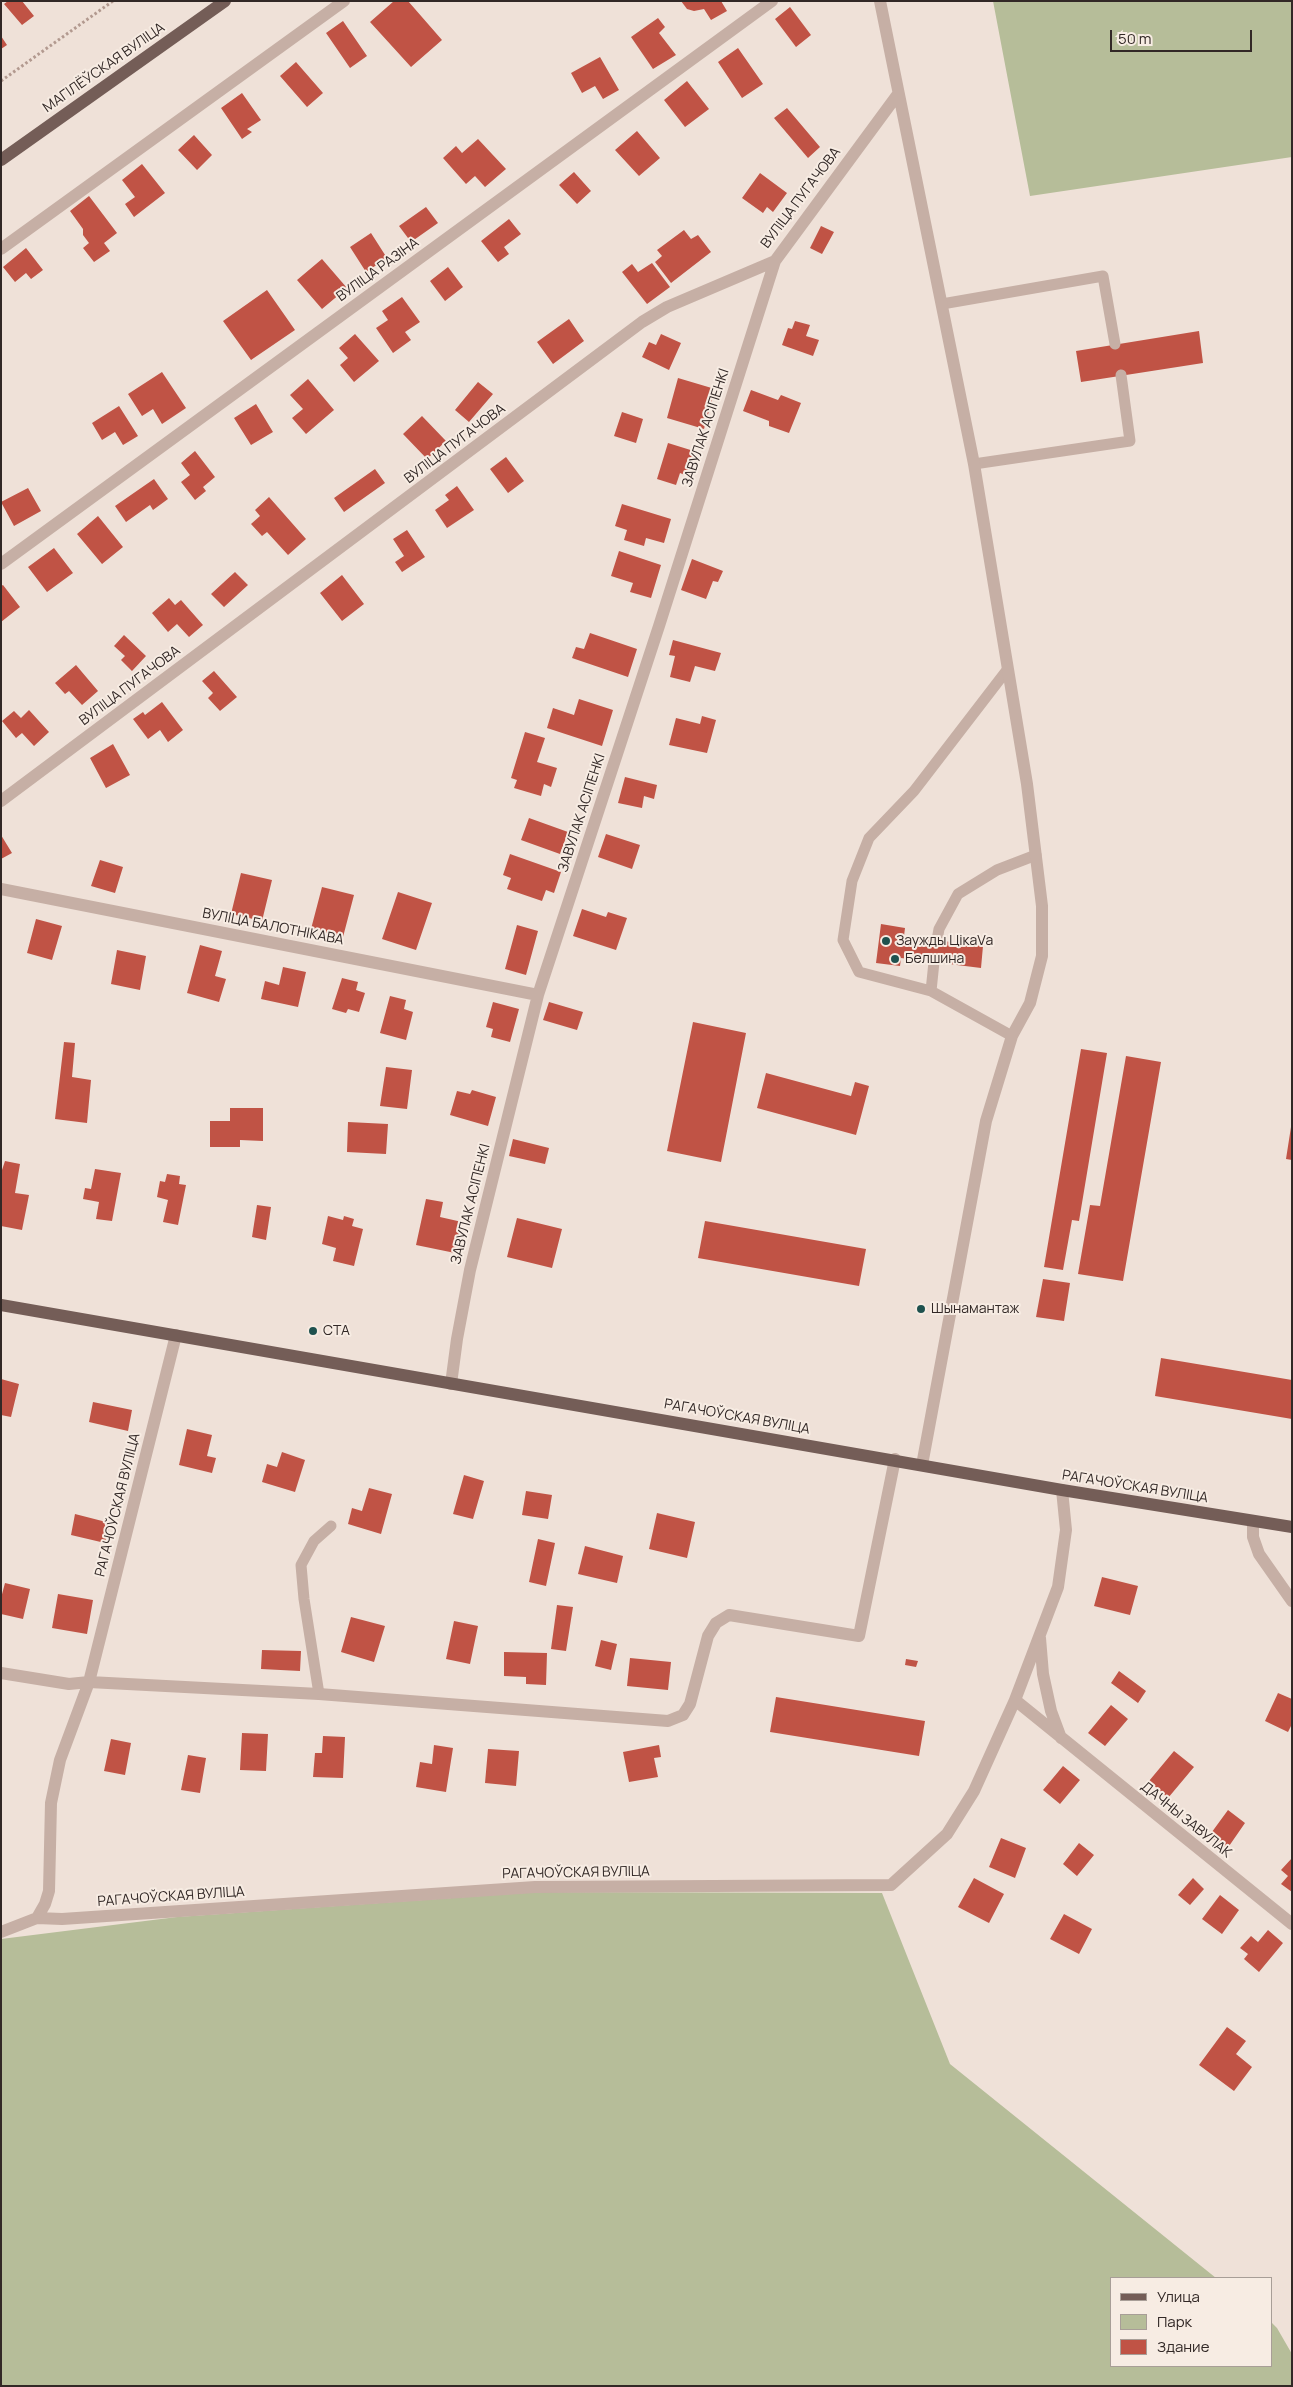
<!DOCTYPE html>
<meta charset="utf-8">
<style>
body{margin:0}
#map{position:relative;width:1293px;height:2387px;overflow:hidden;background:#efe1d8;font-family:Manrope,sans-serif}
canvas{display:block}
.frame{position:absolute;inset:0;border:2px solid #322826;pointer-events:none}
.legend{position:absolute;left:1110px;top:2277px;width:162px;height:90px;box-sizing:border-box;background:#f7ece3;border:1px solid #a89e97;margin:0;padding:6px 9px;list-style:none;font-size:15px;color:#322826}
.legend li{display:flex;align-items:center;gap:10px;height:25px}
.legend b{width:25px;border:1px solid #a89e97}
.scale{position:absolute;left:1110px;top:30px;width:142px;height:22px;box-sizing:border-box;border:2px solid #322826;border-top:0;padding-left:6px;font-size:15px;line-height:18px;white-space:nowrap;color:#322826;-webkit-text-stroke:4px #f7ece3;paint-order:stroke}
</style>
<div id="map">
<canvas width="1293" height="2387"></canvas>
<div class="frame"></div>
<ul class="legend">
<li><b style="height:6px;background:#745d57"></b>Улица</li>
<li><b style="height:14px;background:#b6bd99"></b>Парк</li>
<li><b style="height:14px;background:#c05345"></b>Здание</li>
</ul>
<div class="scale">50 m</div>
</div>
<script>
const c = document.querySelector('canvas').getContext('2d');
c.lineJoin = 'round';
function paint(path, color) {
  c.fillStyle = color;
  c.fill(path, 'evenodd');
}
function toPath(rows) {
  const path = new Path2D();
  for (const r of rows) {
    path.moveTo(r[0], r[1]);
    for (let i = 2; i < r.length; i += 2) path.lineTo(r[i], r[i + 1]);
  }
  return path;
}
function stroke(path, color, width, dash) {
  c.strokeStyle = color;
  c.lineWidth = width;
  c.lineCap = dash ? 'butt' : 'round';
  c.setLineDash(dash || []);
  c.stroke(path);
}
function drawText(font, color, halo, rows, align = 'center') {
  c.font = font + ' Manrope,sans-serif';
  c.lineWidth = 4;
  c.setLineDash([]);
  c.textBaseline = 'middle';
  c.strokeStyle = halo;
  c.fillStyle = color;
  for (const [text, x, y, turn = 0] of rows) {
    c.save();
    c.translate(x, y);
    c.rotate((+turn || 0) * Math.PI / 180);
    c.textAlign = isNaN(turn) ? turn : align;
    if (halo) c.strokeText(text, 0, 0);
    c.fillText(text, 0, 0);
    c.restore();
  }
}
paint(toPath([
 [993,1,1292,1,1292,157,1030,196],
 [538,1892,882,1893,950,2064,1216,2278,1112,2278,1112,2366,1272,2366,1272,2323,1277,2328,1292,2354,1292,2386,1,2386,1,1939,177,1917]
]), '#b6bd99');
paint(toPath([
 [8,1,22,1,34,16,22,25,4,4],
 [394,1,408,1,442,40,411,67,370,22],
 [681,1,721,1,727,11,711,20,704,9,694,11,687,9],
 [790,7,811,35,796,47,775,19],
 [658,18,665,27,659,33,676,55,653,69,631,37],
 [343,21,367,56,350,68,326,33],
 [1,36,7,45,1,49],
 [738,48,763,84,742,98,718,62],
 [600,57,619,90,603,99,595,86,582,93,571,73],
 [296,62,323,93,307,107,280,76],
 [687,81,709,109,685,127,664,100],
 [242,93,261,120,247,129,252,132,242,139,221,108],
 [787,108,820,147,808,158,774,118],
 [637,131,660,158,639,176,615,150],
 [194,135,212,155,197,170,178,150],
 [478,139,506,169,485,187,475,176,466,184,443,158,456,146,462,153],
 [142,164,165,193,134,217,125,204,135,197,122,180],
 [574,172,591,191,577,204,559,185],
 [760,173,787,193,773,212,767,207,763,213,742,198],
 [89,196,117,233,104,243,110,251,94,262,83,248,89,243,83,235,83,229,70,211],
 [426,207,438,223,411,242,399,226],
 [509,219,521,234,504,247,509,254,498,262,481,241],
 [821,226,834,232,822,254,810,248],
 [684,230,691,239,698,235,711,252,671,283,655,262,662,256,657,250],
 [371,233,387,258,366,272,350,247],
 [26,248,43,270,31,279,26,273,15,282,3,267],
 [322,259,347,288,322,309,297,280],
 [652,263,670,287,647,304,622,272,632,264,638,272],
 [448,267,463,287,445,301,430,281],
 [267,290,295,330,251,360,223,321],
 [402,297,420,322,405,332,411,340,393,353,376,328,388,320,382,311],
 [569,319,584,341,553,364,537,342],
 [795,321,810,325,806,336,819,340,813,356,782,345,788,328,792,329],
 [1199,331,1203,363,1081,382,1076,351],
 [355,334,379,361,354,382,340,365,348,358,339,348],
 [661,334,681,343,669,370,642,357,649,342,656,345],
 [162,372,186,408,162,424,153,409,142,416,128,394],
 [678,378,715,389,704,429,667,418],
 [308,379,334,410,306,434,292,418,303,409,290,395],
 [478,382,493,394,469,422,455,410],
 [751,390,778,400,781,395,801,403,789,433,769,426,769,421,743,411],
 [256,404,273,432,251,445,234,418],
 [119,406,138,436,123,445,115,432,102,440,92,423],
 [622,412,643,419,636,443,614,436],
 [422,416,446,441,427,459,403,434],
 [668,443,697,452,690,477,680,473,676,485,657,479],
 [195,451,215,477,203,487,206,491,195,500,181,482,190,475,181,463],
 [506,457,524,481,508,493,490,469],
 [375,469,385,483,344,512,334,498],
 [154,479,168,499,153,510,150,505,126,522,115,506],
 [457,486,474,510,447,528,435,510,449,500,445,495],
 [28,488,41,511,14,526,1,502],
 [269,497,306,539,288,555,267,532,262,536,251,524,260,516,255,510],
 [622,504,671,519,664,543,646,538,644,546,624,540,627,530,615,526],
 [98,516,123,547,102,564,77,534],
 [407,530,425,557,402,572,395,562,404,556,393,539],
 [54,548,73,573,47,592,28,567],
 [619,551,661,565,651,598,630,592,633,583,611,576],
 [692,559,723,571,718,582,713,581,706,599,681,590],
 [235,572,248,585,224,607,211,594],
 [342,575,364,604,342,621,320,593],
 [3,585,20,607,1,622,1,586],
 [169,598,175,605,181,600,203,625,189,637,177,624,168,632,152,613],
 [590,633,637,649,628,677,572,658,576,647,584,649],
 [124,635,146,656,132,671,121,660,125,656,114,646],
 [673,640,721,653,715,671,695,666,690,682,670,677,675,656,669,655],
 [76,665,98,691,82,705,69,691,65,694,55,683],
 [214,671,237,697,220,711,208,698,213,693,202,681],
 [579,699,613,710,602,746,547,728,553,708,574,715],
 [162,702,183,730,168,742,160,730,148,739,133,719,143,712,145,715],
 [29,710,49,732,34,746,22,733,16,738,2,721,14,711,21,718],
 [702,716,716,720,707,753,669,745,676,718,700,724],
 [525,732,545,738,537,762,557,768,551,787,544,784,541,796,514,788,517,780,511,778],
 [113,744,130,775,106,788,90,758],
 [625,777,657,785,654,799,644,796,642,808,618,803],
 [529,818,568,832,560,854,521,840],
 [606,834,640,845,632,869,598,857],
 [1,835,12,853,1,859],
 [510,854,561,872,554,893,546,890,542,901,507,889,511,878,503,875],
 [100,860,123,867,115,893,91,886],
 [241,873,272,880,262,921,231,914],
 [322,887,354,895,343,937,311,929],
 [398,892,432,903,416,950,382,939],
 [582,909,606,917,608,912,627,918,616,950,573,936],
 [36,919,62,926,52,960,27,953],
 [881,924,905,928,904,936,983,946,981,968,901,958,900,966,876,963],
 [517,925,538,931,526,975,505,969],
 [200,945,222,951,215,976,226,979,219,1002,187,993],
 [117,950,146,956,140,990,111,984],
 [283,967,306,972,298,1007,261,999,265,981,279,985],
 [342,978,358,982,356,990,365,993,359,1012,348,1009,346,1013,332,1009],
 [390,996,406,1000,404,1009,413,1012,406,1040,380,1033],
 [493,1002,519,1009,510,1042,491,1037,493,1029,486,1027],
 [549,1002,583,1012,577,1030,543,1020],
 [693,1022,746,1033,721,1162,667,1151],
 [64,1042,75,1043,72,1077,91,1080,87,1123,55,1119],
 [1081,1049,1107,1053,1079,1221,1072,1220,1063,1270,1044,1267],
 [1126,1056,1161,1062,1123,1281,1078,1274,1090,1205,1100,1206],
 [386,1067,412,1070,407,1109,380,1106],
 [766,1073,851,1096,855,1082,869,1086,856,1135,757,1108],
 [472,1090,496,1097,488,1126,450,1115,457,1091,470,1094],
 [230,1108,263,1108,263,1141,240,1140,240,1147,210,1147,210,1121,230,1121],
 [348,1122,388,1124,386,1154,347,1152],
 [1291,1127,1292,1127,1292,1160,1286,1159],
 [513,1139,549,1148,545,1164,509,1156],
 [5,1161,20,1164,15,1193,29,1195,22,1230,1,1226,1,1173],
 [95,1169,121,1173,112,1221,96,1219,99,1202,83,1199,85,1188,91,1189],
 [167,1174,180,1176,179,1184,186,1185,178,1225,163,1222,168,1200,157,1197,160,1181,165,1182],
 [426,1199,443,1202,440,1217,462,1222,455,1253,416,1245],
 [257,1205,271,1207,266,1240,252,1237],
 [328,1216,343,1220,344,1216,354,1219,352,1226,363,1229,354,1266,333,1261,336,1248,322,1244],
 [517,1218,562,1229,552,1268,507,1257],
 [705,1221,866,1249,859,1286,698,1258],
 [1043,1279,1070,1283,1064,1321,1036,1317],
 [1161,1358,1292,1380,1292,1419,1155,1396],
 [1,1379,19,1384,11,1417,1,1415],
 [93,1402,132,1410,128,1431,89,1422],
 [187,1429,212,1435,207,1456,216,1458,212,1473,179,1465],
 [282,1452,305,1460,295,1492,262,1482,267,1464,277,1467],
 [464,1475,484,1481,473,1519,453,1514],
 [369,1488,392,1494,381,1534,348,1524,352,1508,362,1511],
 [526,1491,552,1495,548,1519,522,1515],
 [657,1513,695,1522,687,1558,649,1549],
 [75,1514,110,1523,105,1543,71,1535],
 [538,1539,555,1543,546,1586,529,1582],
 [585,1546,623,1556,617,1583,578,1574],
 [1102,1577,1138,1586,1130,1615,1094,1606],
 [5,1583,30,1589,23,1619,1,1614,1,1598],
 [58,1594,93,1600,87,1634,52,1628],
 [557,1605,573,1607,566,1651,551,1649],
 [351,1617,385,1626,374,1662,341,1652],
 [454,1621,478,1626,470,1664,446,1659],
 [601,1640,617,1644,611,1670,595,1666],
 [262,1650,301,1651,300,1671,261,1669],
 [504,1652,547,1653,546,1685,526,1684,526,1677,504,1676],
 [630,1658,671,1662,668,1690,627,1686],
 [906,1659,918,1661,916,1667,905,1665],
 [1119,1671,1146,1691,1138,1703,1111,1683],
 [1278,1693,1292,1699,1292,1724,1288,1732,1265,1721],
 [776,1697,925,1721,919,1756,770,1732],
 [1111,1705,1128,1719,1105,1746,1088,1733],
 [242,1733,268,1734,266,1771,240,1770],
 [323,1736,345,1737,343,1778,313,1777,315,1753,322,1753],
 [111,1739,131,1743,125,1775,104,1771],
 [434,1745,453,1748,446,1792,416,1787,420,1762,432,1764],
 [659,1745,661,1757,654,1758,658,1777,629,1782,623,1752],
 [488,1749,519,1751,516,1786,485,1783],
 [1174,1751,1194,1767,1168,1798,1149,1781],
 [188,1755,206,1758,200,1793,181,1790],
 [1063,1766,1080,1780,1060,1804,1043,1790],
 [1228,1810,1245,1823,1227,1849,1209,1836],
 [1001,1838,1026,1848,1015,1878,989,1867],
 [1079,1843,1094,1855,1077,1876,1063,1864],
 [1292,1858,1292,1892,1281,1884,1288,1876,1281,1870],
 [974,1878,1004,1894,989,1923,958,1907],
 [1193,1878,1204,1889,1190,1905,1178,1895],
 [1220,1895,1239,1910,1222,1934,1202,1919],
 [1064,1914,1092,1929,1079,1954,1050,1939],
 [1268,1930,1283,1943,1259,1972,1244,1959,1248,1954,1240,1948,1251,1936,1258,1942],
 [1227,2027,1246,2041,1236,2054,1252,2067,1234,2091,1199,2065]
]), '#c05345');
stroke(toPath([
 [1,81,113,1]
]), '#b2998f', 3, [2.5, 2.5]);
stroke(toPath([
 [942,304,1103,276,1115,344],
 [974,464,1130,441,1121,375],
 [937,940,939,929,958,894,997,870,1036,855],
 [934,962,931,991,1012,1036],
 [931,991,859,972,843,940,852,881,869,838,914,791,1007,670],
 [319,1694,304,1599,301,1565,314,1541,331,1526]
]), '#c6afa5', 11);
stroke(toPath([
 [880,1,974,464,1027,784,1042,906,1042,956,1030,1003,1012,1036,986,1121,922,1465],
 [1,249,344,1],
 [1,564,772,1],
 [1,801,642,322,667,307,775,261,898,94],
 [1,889,538,995],
 [451,1384,457,1339,470,1270,538,995,659,626,775,261],
 [1062,1490,1066,1530,1058,1587,1015,1700,1292,1924],
 [1253,1521,1253,1537,1259,1554,1292,1601],
 [1040,1638,1043,1674,1051,1711,1061,1738],
 [1,1673,69,1684,89,1682,319,1694,668,1721,683,1715,690,1704,708,1636,716,1623,729,1615,859,1636,895,1459],
 [37,1918,45,1904,49,1891,51,1803,60,1760,89,1682,176,1335],
 [1,1932,37,1918,62,1919,535,1887,891,1885,947,1834,974,1791,1015,1700]
]), '#c6afa5', 12);
stroke(toPath([
 [1,160,225,1],
 [1,1305,1062,1490,1292,1527]
]), '#745d57', 12);
for (const [x, y, r, color] of [
 [886,941,5,"#1e514e"],
 [895,959,5,"#1e514e"],
 [921,1309,5,"#1e514e"],
 [313,1331,5,"#1e514e"]
]) {
  const dot = new Path2D();
  dot.arc(x, y, r, 0, 2 * Math.PI);
  c.fillStyle = color;
  c.fill(dot);
  stroke(dot, '#f7ece3', 2);
}
drawText('14px', '#322826', '#f7ece3', [
 ["МАГІЛЁЎСКАЯ ВУЛІЦА",104,68,-35],
 ["ВУЛІЦА ПУГАЧОВА",801,198,-53],
 ["ВУЛІЦА РАЗІНА",378,270,-36],
 ["ЗАВУЛАК АСІПЕНКІ",706,428,-72],
 ["ВУЛІЦА ПУГАЧОВА",455,444,-37],
 ["ВУЛІЦА ПУГАЧОВА",130,686,-37],
 ["ЗАВУЛАК АСІПЕНКІ",582,813,-72],
 ["ВУЛІЦА БАЛОТНІКАВА",273,927,11],
 ["ЗАВУЛАК АСІПЕНКІ",471,1204,-76],
 ["РАГАЧОЎСКАЯ ВУЛІЦА",737,1417,10],
 ["РАГАЧОЎСКАЯ ВУЛІЦА",1135,1487,9],
 ["РАГАЧОЎСКАЯ ВУЛІЦА",118,1505,-76],
 ["ДАЧНЫ ЗАВУЛАК",1186,1820,39],
 ["РАГАЧОЎСКАЯ ВУЛІЦА",576,1873,-1],
 ["РАГАЧОЎСКАЯ ВУЛІЦА",171,1897,-4]
]);
drawText('14px', '#322826', '#f7ece3', [
 ["Заужды ЦікаVа",896,941],
 ["Белшина",905,959],
 ["Шынамантаж",931,1309],
 ["СТА",323,1331]
], 'left');
</script>
